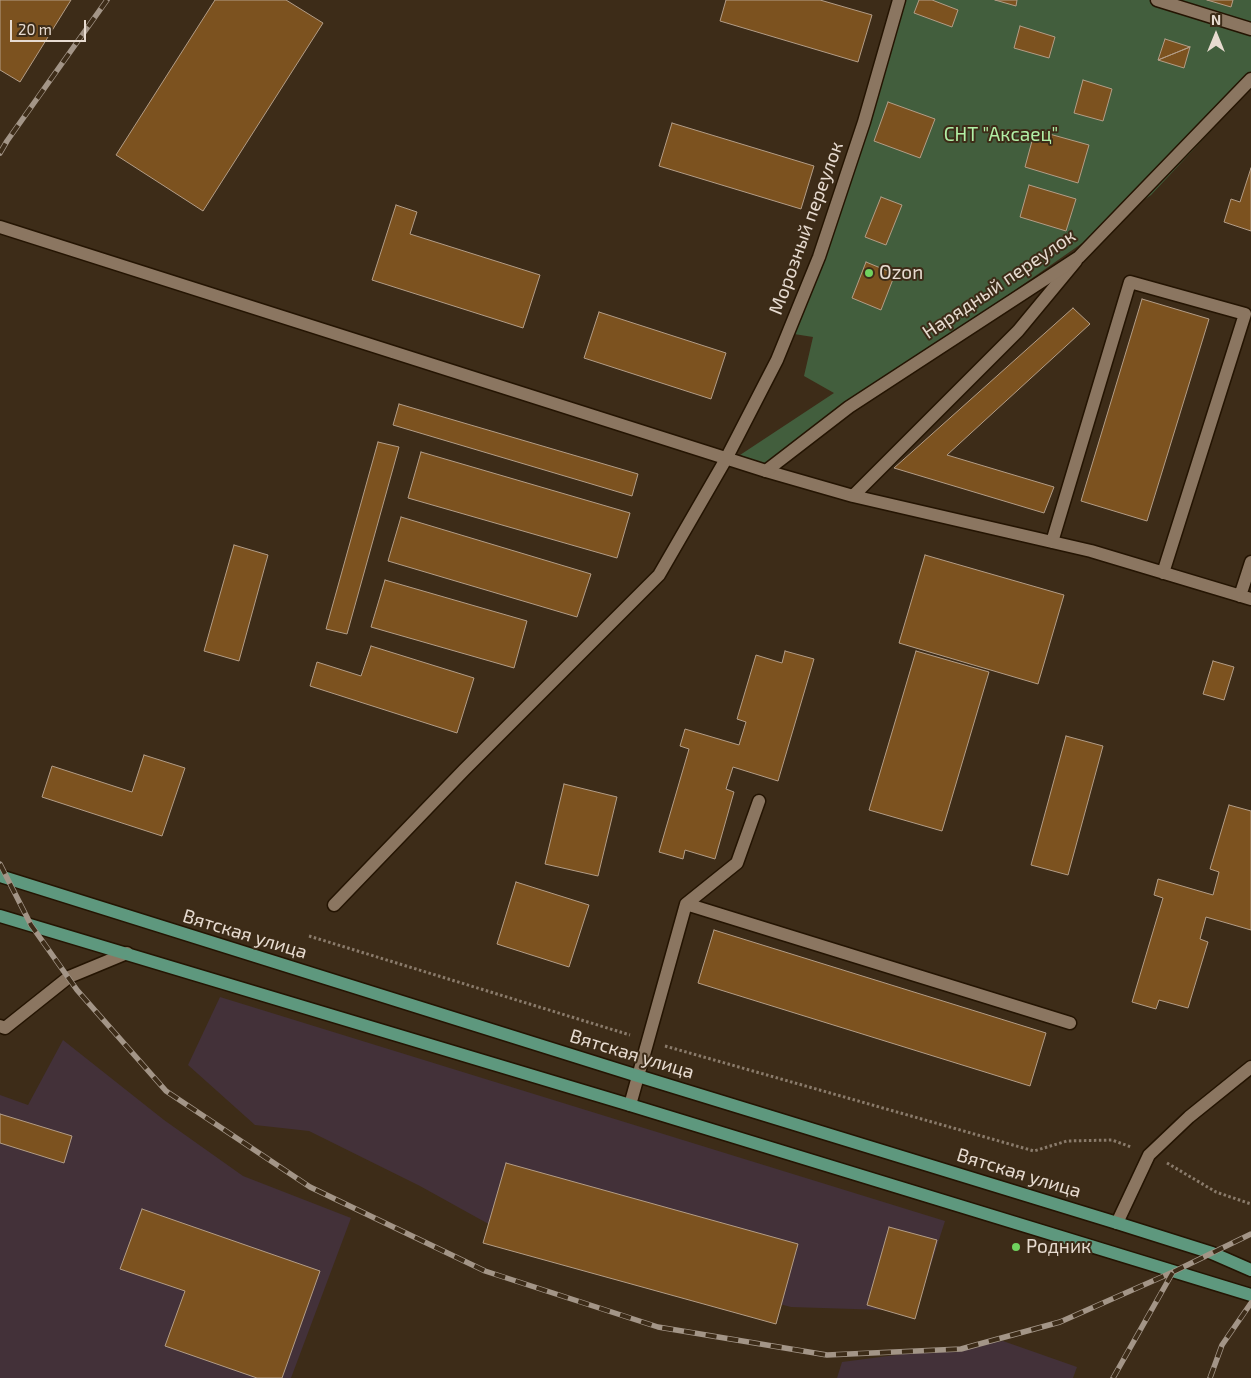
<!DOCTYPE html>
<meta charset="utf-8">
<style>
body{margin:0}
#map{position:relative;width:1251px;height:1378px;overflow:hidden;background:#3d2c18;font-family:"Exo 2",sans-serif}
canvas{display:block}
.north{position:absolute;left:1191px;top:10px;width:50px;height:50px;-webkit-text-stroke:4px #3d2c18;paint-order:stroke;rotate:0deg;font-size:14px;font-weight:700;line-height:20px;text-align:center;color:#e7dbd0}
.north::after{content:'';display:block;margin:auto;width:18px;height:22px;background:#e7dbd0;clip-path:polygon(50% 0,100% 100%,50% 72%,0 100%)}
.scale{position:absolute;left:10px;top:20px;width:76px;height:22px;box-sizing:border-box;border:2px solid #e7dbd0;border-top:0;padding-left:6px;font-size:15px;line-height:18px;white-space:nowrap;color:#e7dbd0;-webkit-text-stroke:4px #3d2c18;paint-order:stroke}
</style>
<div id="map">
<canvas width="1251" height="1378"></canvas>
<div class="north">N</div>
<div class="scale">20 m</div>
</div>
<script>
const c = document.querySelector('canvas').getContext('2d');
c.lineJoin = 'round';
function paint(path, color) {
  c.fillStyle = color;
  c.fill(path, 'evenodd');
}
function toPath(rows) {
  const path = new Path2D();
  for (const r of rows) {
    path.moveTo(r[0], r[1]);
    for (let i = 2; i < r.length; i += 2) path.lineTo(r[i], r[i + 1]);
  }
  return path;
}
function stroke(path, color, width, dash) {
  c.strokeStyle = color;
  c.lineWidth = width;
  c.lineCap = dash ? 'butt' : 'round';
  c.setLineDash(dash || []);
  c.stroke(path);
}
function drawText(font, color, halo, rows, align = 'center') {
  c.font = font + ' "Exo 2",sans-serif';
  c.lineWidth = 4;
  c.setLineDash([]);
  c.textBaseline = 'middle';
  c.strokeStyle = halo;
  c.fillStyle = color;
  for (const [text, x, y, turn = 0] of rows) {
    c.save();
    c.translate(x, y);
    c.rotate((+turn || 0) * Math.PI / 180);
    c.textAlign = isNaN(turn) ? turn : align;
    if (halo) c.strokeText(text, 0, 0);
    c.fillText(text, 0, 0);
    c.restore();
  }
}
paint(toPath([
 [220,997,945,1221,916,1311,791,1307,503,1232,420,1186,309,1131,255,1125,188,1065],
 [63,1040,164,1120,243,1176,351,1218,291,1378,0,1378,0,1095,28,1105],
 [1003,1341,1077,1367,1073,1378,837,1378,842,1362]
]), '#433139');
paint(toPath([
 [905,0,1251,0,1251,88,1151,195,765,465,740,455,834,393,804,376,813,337,794,334]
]), '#425e3d');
const building = toPath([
 [0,0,71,0,20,82,0,70,0,0],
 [215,0,286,0,323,23,203,211,116,155,215,0],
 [726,0,820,0,872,15,858,62,720,21,726,0],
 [919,0,932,0,958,10,952,27,914,13,919,0],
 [995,0,1017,0,1016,6,995,0],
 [1207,0,1233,0,1231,7,1207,0],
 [1020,26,1055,37,1049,58,1014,48,1020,26],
 [1165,39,1190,47,1158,60,1165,39],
 [1190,47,1184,68,1158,60,1190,47],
 [1083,80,1112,89,1103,121,1074,113,1083,80],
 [888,102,935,119,920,158,874,141,888,102],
 [672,123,814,166,801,209,659,166,672,123],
 [1035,130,1089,145,1078,183,1025,167,1035,130],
 [1251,168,1251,231,1224,222,1231,199,1240,202,1251,168],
 [1029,185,1076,199,1066,231,1020,217,1029,185],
 [881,197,902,205,886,245,865,237,881,197],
 [396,205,417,212,410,234,540,275,523,328,372,280,396,205],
 [866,262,895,274,881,310,852,298,866,262],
 [1142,299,1209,319,1147,521,1081,501,1142,299],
 [1073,308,1090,324,947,455,1054,487,1044,513,894,468,1073,308],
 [599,312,726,353,711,399,584,358,599,312],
 [399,404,638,474,632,496,393,425,399,404],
 [378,442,399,447,347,634,326,629,378,442],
 [421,452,630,513,617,558,408,498,421,452],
 [401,517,591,574,577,617,388,561,401,517],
 [234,545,268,555,239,661,204,651,234,545],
 [925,555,1064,595,1038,684,899,643,925,555],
 [385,580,527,621,514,668,371,627,385,580],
 [371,646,474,678,457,733,310,686,317,662,361,676,371,646],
 [785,651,814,659,778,781,733,767,726,789,734,792,715,859,685,850,683,859,659,852,689,749,680,746,685,729,739,745,746,722,737,719,756,655,782,663,785,651],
 [916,651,989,672,942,831,869,810,916,651],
 [1213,661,1234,667,1224,700,1203,694,1213,661],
 [1066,736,1103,746,1068,875,1031,865,1066,736],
 [144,755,185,768,162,836,42,797,52,766,132,792,144,755],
 [564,784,617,797,598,876,545,864,564,784],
 [1229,805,1251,811,1251,930,1206,917,1200,939,1208,942,1188,1008,1159,1000,1156,1009,1132,1002,1163,898,1154,895,1158,879,1213,895,1219,872,1210,869,1229,805],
 [516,882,589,905,569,967,497,944,516,882],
 [714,930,1046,1033,1030,1086,698,983,714,930],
 [0,1114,72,1136,64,1163,0,1143,0,1114],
 [506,1163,798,1244,776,1324,483,1243,506,1163],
 [142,1209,320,1271,282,1378,257,1378,165,1346,185,1291,120,1269,142,1209],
 [889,1227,937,1240,915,1319,867,1305,889,1227]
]);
paint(building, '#7c521f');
stroke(building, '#b39d87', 1);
const lane = toPath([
 [766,471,853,496,1091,551,1251,599],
 [853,496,1018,331,1076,261],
 [1052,542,1130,282,1245,314,1163,573],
 [1240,596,1251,562],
 [686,904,737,863,759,801],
 [334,905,464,770,659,575,726,459],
 [0,1026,5,1028,69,977,127,953],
 [630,1105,686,904,1070,1023],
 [1117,1223,1149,1155,1189,1117,1251,1067]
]);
const street = toPath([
 [1157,0,1251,29],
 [0,227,766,471,849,407,1079,257,1251,79],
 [726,459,777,360,819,257,864,122,899,0]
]);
const primary = toPath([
 [0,876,638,1076,1117,1223,1212,1253,1251,1270],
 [0,916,630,1105,1251,1295]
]);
stroke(lane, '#241402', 15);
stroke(street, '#241402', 15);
stroke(primary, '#241402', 15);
stroke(toPath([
 [309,936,630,1035],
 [665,1046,1034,1151,1067,1141,1112,1140,1131,1147],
 [1167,1163,1216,1192,1251,1204]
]), '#8a7b6b', 3, [2.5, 2.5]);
stroke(lane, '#8b7661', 12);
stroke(street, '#8b7661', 12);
stroke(primary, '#5e987e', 12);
const rail = toPath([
 [0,153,7,141,107,0],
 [0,864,31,925,77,990,166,1091,310,1187,485,1271,658,1327,827,1355,961,1349,1060,1322,1173,1272,1251,1234],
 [1113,1378,1173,1272],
 [1210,1378,1222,1345,1251,1303]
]);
stroke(rail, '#a39587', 5.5);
stroke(rail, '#3d2c18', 4, [11]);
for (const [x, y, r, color] of [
 [869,273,5,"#70d35f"],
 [1016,1247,5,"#70d35f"]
]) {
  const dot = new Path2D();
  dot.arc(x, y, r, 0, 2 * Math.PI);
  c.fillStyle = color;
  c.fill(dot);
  stroke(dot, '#3d2c18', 2);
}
drawText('19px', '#b2efa6', '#3d2c18', [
 ["СНТ \"Аксаец\"",1001,135]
]);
drawText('19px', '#e7dbd0', '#3d2c18', [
 ["Морозный переулок",806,228,-70],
 ["Нарядный переулок",999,284,-34],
 ["Вятская улица",245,934,17],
 ["Вятская улица",632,1054,17],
 ["Вятская улица",1019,1173,17]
]);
drawText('19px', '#e7dbd0', '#3d2c18', [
 ["Ozon",879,273],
 ["Родник",1026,1247]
], 'left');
</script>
